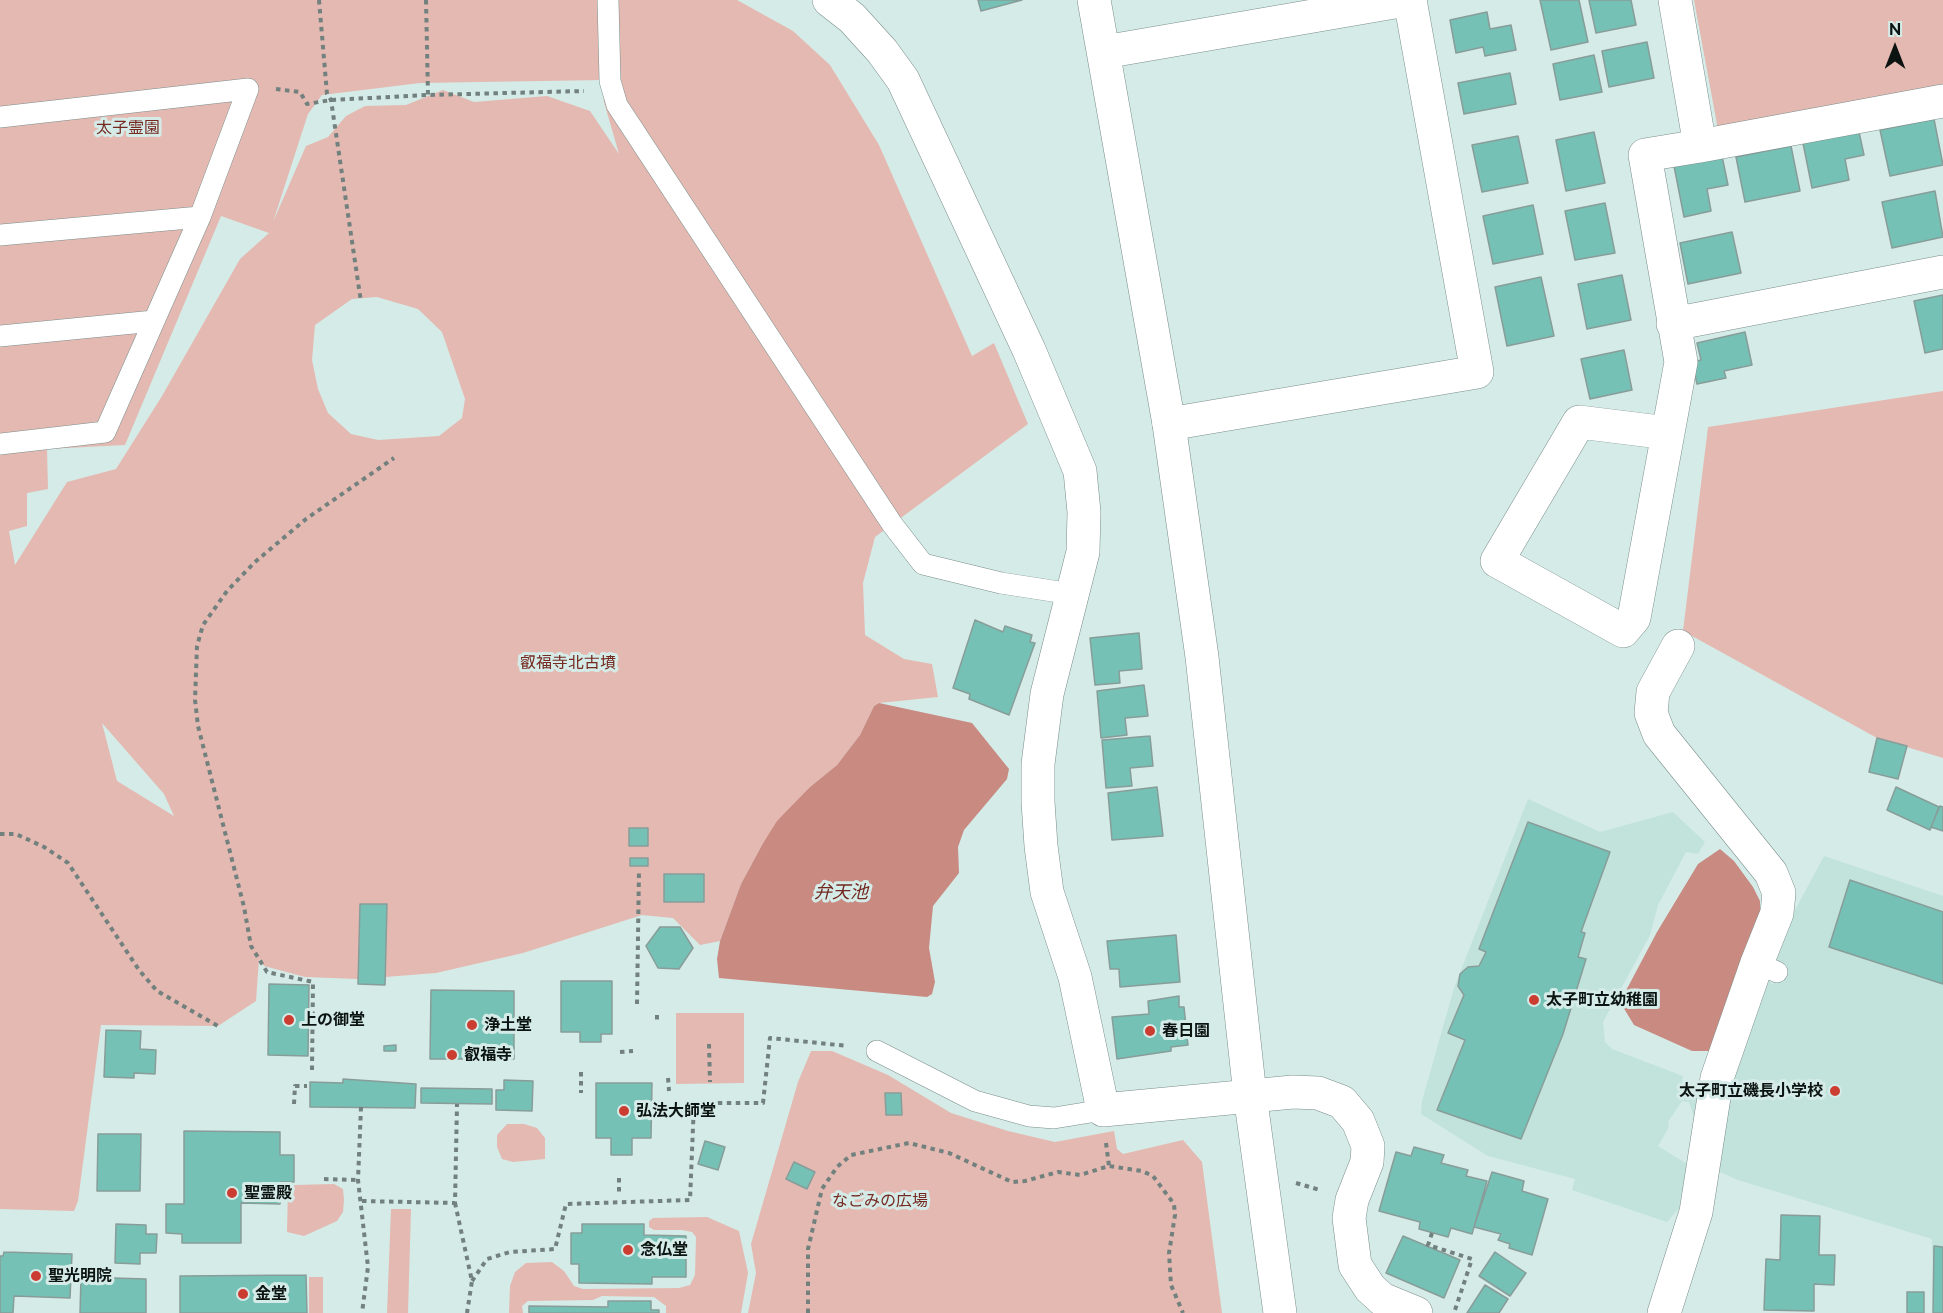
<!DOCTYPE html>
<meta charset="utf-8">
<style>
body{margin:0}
#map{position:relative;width:1943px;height:1313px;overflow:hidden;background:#d5ebe7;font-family:Raleway,sans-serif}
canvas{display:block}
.north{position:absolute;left:1865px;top:18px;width:60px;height:60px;-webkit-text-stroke:4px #d5ebe7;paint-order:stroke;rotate:0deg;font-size:16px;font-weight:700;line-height:24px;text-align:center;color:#0c1412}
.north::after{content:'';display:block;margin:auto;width:21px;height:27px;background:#0c1412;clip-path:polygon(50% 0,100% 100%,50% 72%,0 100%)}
</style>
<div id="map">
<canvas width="1943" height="1313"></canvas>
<div class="north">N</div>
</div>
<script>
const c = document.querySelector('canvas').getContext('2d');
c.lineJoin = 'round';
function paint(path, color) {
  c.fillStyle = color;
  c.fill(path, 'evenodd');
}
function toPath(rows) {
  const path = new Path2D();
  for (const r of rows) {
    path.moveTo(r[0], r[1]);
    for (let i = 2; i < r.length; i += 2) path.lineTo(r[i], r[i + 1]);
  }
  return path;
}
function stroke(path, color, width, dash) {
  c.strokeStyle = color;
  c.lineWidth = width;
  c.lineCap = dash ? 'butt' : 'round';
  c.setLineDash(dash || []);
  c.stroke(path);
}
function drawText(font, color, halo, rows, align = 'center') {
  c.font = font + ' Raleway,"Noto Sans JP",sans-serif';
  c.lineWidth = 6;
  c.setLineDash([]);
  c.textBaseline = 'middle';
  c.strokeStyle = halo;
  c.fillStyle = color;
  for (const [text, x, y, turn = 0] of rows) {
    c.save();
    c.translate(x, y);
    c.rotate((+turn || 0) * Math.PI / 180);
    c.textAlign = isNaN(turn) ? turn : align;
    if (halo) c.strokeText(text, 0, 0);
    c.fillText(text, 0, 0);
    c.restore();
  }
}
paint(toPath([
 [1528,799,1600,832,1673,812,1705,842,1698,854,1686,852,1658,905,1650,935,1603,1022,1605,1042,1612,1049,1683,1076,1682,1082,1702,1091,1695,1121,1689,1102,1682,1101,1668,1122,1669,1127,1658,1146,1687,1164,1679,1208,1667,1222,1572,1190,1575,1179,1488,1156,1421,1114,1422,1101,1454,988],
 [1824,856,1943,896,1943,1313,1933,1313,1932,1239,1738,1180,1711,1168,1722,1109,1765,979,1773,984,1777,972,1773,961,1786,927]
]), '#c2e2dc');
paint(toPath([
 [0,0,737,0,793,31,830,65,879,145,972,356,994,343,1028,424,875,537,863,583,865,635,904,659,932,664,938,697,879,703,874,706,860,735,837,765,810,787,762,845,741,884,720,941,700,945,673,918,642,915,523,953,436,973,385,977,387,904,360,904,358,979,305,977,264,966,259,959,256,1001,218,1026,101,1025,78,1201,74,1211,0,1209],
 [602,80,604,102,619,154,590,111,547,96,474,102,443,90,406,105,365,106,346,116,328,137,306,146,273,222,308,114,322,95,420,83],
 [221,216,269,233,240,259,162,396,116,469,67,482,15,565,9,531,27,526,27,493,48,489,47,449,125,445],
 [377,297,418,309,442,332,465,399,462,418,439,436,378,440,351,434,328,413,318,389,312,360,315,325,352,299],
 [102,723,164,794,174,816,117,781],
 [1694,0,1943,0,1943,96,1719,135],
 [1943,391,1943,758,1877,738,1683,631,1708,427],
 [676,1013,744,1013,744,1083,676,1084],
 [811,1051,832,1051,888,1075,951,1113,1008,1131,1055,1142,1114,1131,1117,1149,1123,1154,1183,1140,1202,1162,1222,1313,748,1313,756,1273,751,1244,798,1082],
 [507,1124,524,1124,537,1128,545,1138,545,1159,513,1162,502,1159,497,1147,497,1135],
 [334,1184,343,1189,344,1200,343,1212,337,1221,304,1236,287,1232,288,1189,295,1185],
 [391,1209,411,1209,408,1313,387,1313],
 [707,1217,739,1231,748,1273,741,1313,666,1313,666,1306,654,1297,602,1296,593,1300,528,1301,522,1306,523,1313,509,1313,510,1286,515,1272,526,1263,552,1262,564,1271,574,1286,583,1289,679,1288,690,1285,695,1275,696,1237,692,1232,682,1230,654,1230,649,1227,649,1221,653,1218],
 [309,1277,323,1277,323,1313,309,1313]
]), '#e4b9b2');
paint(toPath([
 [879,703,972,723,1009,769,1007,779,964,830,958,847,959,873,933,906,929,948,935,982,932,994,927,997,719,978,717,959,720,941,741,884,762,845,777,821,810,787,837,765,860,735,874,706],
 [1720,849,1734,861,1753,887,1760,901,1760,916,1711,1051,1692,1051,1634,1025,1620,1002,1657,932,1698,864]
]), '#c88a81');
const building = toPath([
 [978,0,1022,0,981,11,978,0],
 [1540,0,1579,0,1588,42,1551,50,1540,0],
 [1589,0,1631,0,1636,25,1596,33,1589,0],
 [1487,12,1490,29,1511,25,1516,50,1485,56,1483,47,1456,53,1450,20,1487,12],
 [1647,42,1654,78,1609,87,1602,51,1647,42],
 [1594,55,1602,92,1560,100,1553,64,1594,55],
 [1510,73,1516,104,1464,114,1458,83,1510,73],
 [1934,119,1943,165,1890,176,1880,130,1934,119],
 [1594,132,1605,183,1566,191,1556,140,1594,132],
 [1859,132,1864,155,1845,159,1849,180,1812,188,1803,143,1859,132],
 [1518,136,1528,183,1482,192,1472,145,1518,136],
 [1791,146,1800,191,1745,202,1736,157,1791,146],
 [1722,156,1728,185,1707,189,1711,211,1684,217,1674,166,1722,156],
 [1935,191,1943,237,1892,248,1882,202,1935,191],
 [1605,203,1615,253,1575,260,1565,211,1605,203],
 [1533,205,1543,254,1493,264,1483,216,1533,205],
 [1732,232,1741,273,1688,284,1680,243,1732,232],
 [1622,275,1631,320,1587,329,1578,284,1622,275],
 [1541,277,1554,336,1507,346,1495,287,1541,277],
 [1943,295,1943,349,1925,353,1914,301,1943,295],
 [1745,332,1752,365,1724,371,1726,378,1697,384,1692,362,1701,360,1697,343,1745,332],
 [1624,350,1632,390,1590,399,1581,359,1624,350],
 [975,620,1003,632,1005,626,1032,635,1030,642,1035,643,1009,715,969,699,970,694,953,688,975,620],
 [1139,633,1142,669,1119,671,1120,683,1095,685,1090,638,1139,633],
 [1144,685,1148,716,1125,718,1127,735,1101,738,1097,691,1144,685],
 [1150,736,1153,766,1130,768,1132,786,1106,788,1102,740,1150,736],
 [1877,738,1907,746,1898,779,1869,772,1877,738],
 [1157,787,1163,836,1112,840,1108,793,1157,787],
 [1896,787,1939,807,1930,830,1887,810,1896,787],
 [1940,806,1943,807,1943,831,1931,827,1940,806],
 [1528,822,1610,852,1581,932,1585,933,1578,957,1586,959,1563,1034,1521,1139,1437,1110,1465,1040,1448,1033,1464,995,1458,986,1460,974,1468,967,1479,966,1486,952,1479,949,1528,822],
 [629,828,648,828,648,846,629,846,629,828],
 [630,858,648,858,648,866,630,866,630,858],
 [664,874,704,874,704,902,664,902,664,874],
 [1850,880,1943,912,1943,984,1829,947,1850,880],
 [360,904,387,904,385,985,358,984,360,904],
 [660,927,680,927,693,948,679,969,658,968,646,946,660,927],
 [1176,935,1180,982,1120,987,1119,969,1110,969,1107,941,1176,935],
 [561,981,612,981,612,1034,601,1034,601,1042,580,1042,580,1032,561,1032,561,981],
 [269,984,309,985,308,1056,268,1055,269,984],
 [431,990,514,991,514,1059,430,1059,431,990],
 [1179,996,1179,1007,1184,1007,1188,1045,1171,1047,1171,1051,1117,1059,1112,1017,1149,1014,1148,1001,1179,996],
 [106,1030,141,1031,140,1049,156,1050,155,1074,134,1073,134,1078,104,1077,106,1030],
 [396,1045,396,1051,384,1051,384,1046,396,1045],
 [343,1079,416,1084,415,1108,310,1107,310,1082,343,1083,343,1079],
 [504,1080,533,1081,532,1111,496,1110,496,1090,504,1090,504,1080],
 [596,1083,652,1083,651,1138,632,1138,632,1155,611,1155,611,1138,596,1138,596,1083],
 [421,1088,492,1089,492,1104,421,1103,421,1088],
 [885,1093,901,1093,902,1115,886,1115,885,1093],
 [184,1131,280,1132,280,1155,294,1155,294,1182,280,1182,280,1204,241,1203,241,1243,182,1243,182,1234,166,1233,166,1204,184,1204,184,1131],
 [98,1134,141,1134,140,1191,97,1191,98,1134],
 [705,1141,725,1147,718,1170,698,1164,705,1141],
 [1414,1147,1444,1155,1441,1163,1468,1170,1466,1176,1487,1181,1472,1234,1451,1228,1448,1237,1419,1229,1420,1222,1379,1211,1396,1152,1411,1156,1414,1147],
 [794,1162,815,1172,807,1189,786,1179,794,1162],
 [1492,1172,1524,1181,1522,1191,1548,1199,1532,1255,1509,1248,1510,1244,1498,1240,1501,1234,1474,1227,1492,1172],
 [1781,1215,1820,1216,1819,1255,1835,1255,1834,1285,1814,1284,1814,1311,1764,1310,1766,1259,1780,1260,1781,1215],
 [116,1224,146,1225,146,1234,157,1234,156,1253,140,1253,140,1264,115,1263,116,1224],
 [582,1224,644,1224,644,1235,686,1236,686,1277,652,1277,652,1284,579,1283,579,1264,571,1264,571,1233,582,1233,582,1224],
 [1403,1236,1460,1260,1444,1298,1386,1273,1403,1236],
 [1934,1246,1943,1247,1943,1313,1933,1313,1934,1246],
 [4,1252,72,1254,70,1298,14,1296,13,1313,0,1313,0,1256,3,1256,4,1252],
 [1495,1252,1526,1273,1510,1296,1479,1276,1495,1252],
 [306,1275,307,1313,180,1313,180,1276,306,1275],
 [81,1277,146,1279,146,1313,80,1313,81,1277],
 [1485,1285,1508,1299,1499,1313,1467,1313,1485,1285],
 [1907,1292,1924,1292,1924,1313,1907,1313,1907,1292],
 [608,1301,651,1301,651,1310,659,1310,659,1313,529,1313,529,1306,608,1307,608,1301]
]);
paint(building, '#75c1b5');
stroke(building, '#889d99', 1.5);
const service = toPath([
 [608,0,610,81,617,105,892,524,923,564,1001,583,1072,594],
 [0,117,248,89,200,217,105,432,0,444],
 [0,235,200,217],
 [0,336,154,321],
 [1757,963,1777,972],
 [877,1051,975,1101,1029,1116,1054,1118,1103,1110]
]);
const minor = toPath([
 [829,0,852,18,882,51,903,80,1029,350,1080,471,1084,512,1083,552,1047,694,1038,764,1038,802,1041,846,1047,892,1075,977,1103,1110,1293,1092,1318,1093,1342,1102,1358,1121,1368,1146,1367,1162,1352,1200,1349,1218,1355,1265,1370,1288,1382,1299,1416,1313],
 [1104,52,1406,0],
 [1700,146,1943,101],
 [1673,324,1943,272],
 [1169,424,1477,372,1410,0],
 [1668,433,1579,422,1497,561,1623,631,1634,618,1668,433,1681,362,1645,155,1700,146,1675,0],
 [1664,1313,1696,1212,1717,1078,1757,963,1777,913,1779,893,1771,873,1659,734,1651,713,1653,692,1678,646]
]);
const tertiary = toPath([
 [1094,0,1169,424,1202,657,1250,1095,1280,1313]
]);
stroke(service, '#7a8e8a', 22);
stroke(minor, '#7a8e8a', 34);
stroke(tertiary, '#7a8e8a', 34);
stroke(toPath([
 [319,0,327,94,331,100,361,302],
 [426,0,428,95],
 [276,89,300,92,307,104,331,100,428,95,584,91],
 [0,834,16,834,44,847,68,863,139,970,157,991,218,1026],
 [637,1004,639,870],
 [657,1015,657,1024],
 [709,1044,710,1082],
 [620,1052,633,1051],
 [312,1070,313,982,267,972,251,946,244,907,198,726,195,700,197,646,203,625,227,591,255,562,306,519,394,458],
 [581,1072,581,1093],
 [668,1078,669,1091],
 [294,1104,295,1086,307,1086],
 [361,1107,358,1180,368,1267,362,1313],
 [1106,1143,1109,1166],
 [619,1178,619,1193],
 [324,1179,358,1180],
 [1296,1183,1320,1190],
 [362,1201,455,1203,457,1104],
 [455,1203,472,1281,467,1313],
 [1432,1233,1428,1245,1472,1259,1454,1313],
 [472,1281,487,1259,510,1252,555,1249,566,1204,690,1200,694,1103,763,1103,770,1038,848,1046],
 [808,1313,808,1249,822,1189,837,1167,851,1155,909,1143,949,1153,1012,1182,1025,1181,1058,1172,1080,1175,1109,1166,1142,1171,1153,1176,1174,1204,1175,1215,1169,1253,1171,1285,1183,1313]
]), '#72817e', 4, [4.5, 4.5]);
stroke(service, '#fff', 21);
stroke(minor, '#fff', 33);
stroke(tertiary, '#fff', 33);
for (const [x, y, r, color] of [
 [1534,1000,6,"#cb3d31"],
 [289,1020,6,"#cb3d31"],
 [472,1025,6,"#cb3d31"],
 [1150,1031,6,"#cb3d31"],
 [452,1055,6,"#cb3d31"],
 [1835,1091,6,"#cb3d31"],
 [624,1111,6,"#cb3d31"],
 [232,1193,6,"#cb3d31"],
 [628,1250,6,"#cb3d31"],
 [36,1276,6,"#cb3d31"],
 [243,1294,6,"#cb3d31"]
]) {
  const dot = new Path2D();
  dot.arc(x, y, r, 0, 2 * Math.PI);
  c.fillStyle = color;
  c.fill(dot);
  stroke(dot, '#d5ebe7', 2);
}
drawText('16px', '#742921', '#d5ebe7', [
 ["太子霊園",128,128],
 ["叡福寺北古墳",568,663],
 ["なごみの広場",880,1201]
]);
drawText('bold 16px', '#0c1412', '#d5ebe7', [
 ["太子町立幼稚園",1546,1000],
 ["上の御堂",301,1020],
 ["浄土堂",484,1025],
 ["春日園",1162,1031],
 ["叡福寺",464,1055],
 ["太子町立磯長小学校",1823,1091,"right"],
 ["弘法大師堂",636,1111],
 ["聖霊殿",244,1193],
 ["念仏堂",640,1250],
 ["聖光明院",48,1276],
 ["金堂",255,1294]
], 'left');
drawText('italic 18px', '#71261e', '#d5ebe7', [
 ["弁天池",841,893]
]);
</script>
